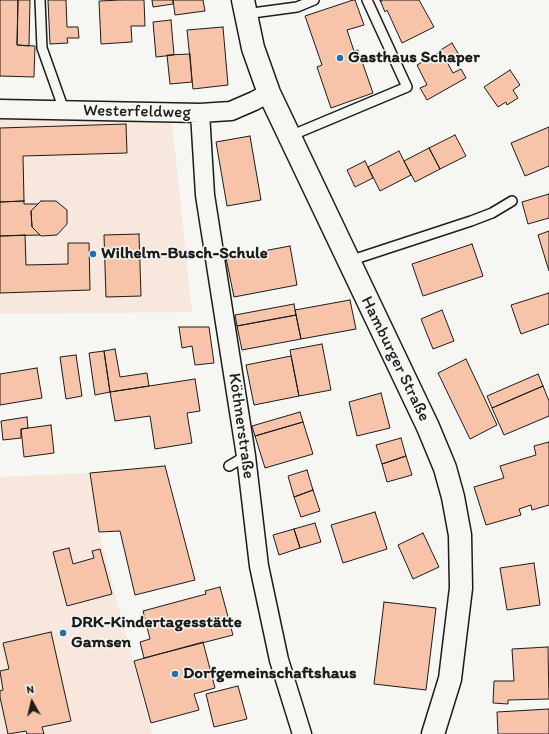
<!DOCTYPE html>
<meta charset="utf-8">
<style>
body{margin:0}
#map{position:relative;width:549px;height:734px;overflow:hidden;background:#f6f6f2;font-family:Itim,sans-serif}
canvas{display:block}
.north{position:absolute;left:12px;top:682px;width:40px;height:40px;-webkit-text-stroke:3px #f6f6f2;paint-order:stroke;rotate:352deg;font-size:11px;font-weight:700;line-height:16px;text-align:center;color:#1c1c1c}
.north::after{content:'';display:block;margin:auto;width:14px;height:18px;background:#1c1c1c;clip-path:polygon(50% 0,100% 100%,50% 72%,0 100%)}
</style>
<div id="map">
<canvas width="549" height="734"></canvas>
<div class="north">N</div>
</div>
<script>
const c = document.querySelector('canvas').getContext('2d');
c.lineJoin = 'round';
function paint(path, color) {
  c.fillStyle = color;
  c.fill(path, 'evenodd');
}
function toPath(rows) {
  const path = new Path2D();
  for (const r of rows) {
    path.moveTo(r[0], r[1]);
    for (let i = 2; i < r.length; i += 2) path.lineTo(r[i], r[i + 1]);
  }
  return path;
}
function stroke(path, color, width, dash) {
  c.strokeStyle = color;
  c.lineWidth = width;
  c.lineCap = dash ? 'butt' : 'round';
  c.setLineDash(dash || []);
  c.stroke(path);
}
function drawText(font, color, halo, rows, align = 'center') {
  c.font = font + ' Itim,sans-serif';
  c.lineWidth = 3;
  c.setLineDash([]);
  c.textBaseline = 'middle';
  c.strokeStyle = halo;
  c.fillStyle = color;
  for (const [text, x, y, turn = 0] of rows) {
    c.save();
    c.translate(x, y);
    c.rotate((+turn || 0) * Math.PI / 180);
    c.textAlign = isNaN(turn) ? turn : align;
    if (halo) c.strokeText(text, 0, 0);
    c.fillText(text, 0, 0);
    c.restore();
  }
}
paint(toPath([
 [0,119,172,123,192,312,0,314],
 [90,473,99,532,152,734,0,734,0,477]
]), '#f7e7dc');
const building = toPath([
 [0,0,18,0,17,45,35,46,34,77,0,76,0,0],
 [18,0,30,0,29,46,17,45,18,0],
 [48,0,66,0,67,27,78,27,79,38,67,38,68,43,50,44,48,0],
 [121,0,144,0,145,26,131,26,132,42,101,44,99,1,121,0],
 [152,0,173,0,173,4,153,7,152,0],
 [173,0,203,0,205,11,175,15,173,0],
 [353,0,355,0,364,25,347,30,354,51,358,50,373,93,331,108,317,67,322,65,305,16,353,0],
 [380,0,381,2,382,0,419,0,434,27,402,43,387,10,385,12,380,0],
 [171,20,174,55,156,57,153,22,171,20],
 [223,27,228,85,193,89,187,30,223,27],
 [452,43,459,55,447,62,453,73,461,69,466,78,427,100,420,88,427,85,417,65,440,52,439,51,452,43],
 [190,54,192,82,170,84,167,55,190,54],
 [510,70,520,85,513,90,518,98,507,105,506,102,498,107,484,87,510,70],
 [126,124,127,153,23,156,24,201,0,202,0,128,126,124],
 [549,127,549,166,525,176,511,143,549,127],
 [455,135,466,156,440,169,429,148,455,135],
 [250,136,261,200,227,206,216,142,250,136],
 [429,148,440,169,415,182,404,161,429,148],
 [399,151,411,175,380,191,368,167,399,151],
 [365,161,373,178,355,187,347,170,365,161],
 [549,194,549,218,528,224,522,202,549,194],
 [24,201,24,204,38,204,31,211,32,227,40,235,0,236,0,202,24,201],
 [41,201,56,201,67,210,67,224,57,235,41,236,32,227,31,211,41,201],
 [549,231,549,271,538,235,549,231],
 [139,234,141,296,106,297,104,235,139,234],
 [25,235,26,265,68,264,68,243,89,243,90,290,0,293,0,236,25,235],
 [472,244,483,276,423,296,412,264,472,244],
 [290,246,297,285,234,297,226,258,290,246],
 [549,293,549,324,521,334,511,305,549,293],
 [350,300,356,329,301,339,295,310,350,300],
 [294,304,296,315,237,326,235,315,294,304],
 [442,310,454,341,433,349,421,319,442,310],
 [296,315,301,339,242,350,237,326,296,315],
 [179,327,209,327,214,363,195,365,192,346,182,348,179,327],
 [322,344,331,390,299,396,290,350,322,344],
 [115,349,120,377,147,373,149,386,110,392,104,351,115,349],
 [104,351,110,392,95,395,89,353,104,351],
 [76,355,82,396,66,399,60,357,76,355],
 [291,356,299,396,254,405,246,365,291,356],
 [466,359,497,425,470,439,438,373,466,359],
 [37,368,42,398,0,405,0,374,37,368],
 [538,374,543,386,492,408,487,396,538,374],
 [195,379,200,411,187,413,192,443,155,449,150,416,115,421,110,392,195,379],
 [543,386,549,401,549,416,504,435,492,408,543,386],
 [381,393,390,428,357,436,349,402,381,393],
 [300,412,303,422,255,436,252,426,300,412],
 [27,417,28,428,21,429,21,438,3,440,1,421,27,417],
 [303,422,313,454,265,468,255,436,303,422],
 [51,425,54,453,24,457,21,429,51,425],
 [401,438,406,456,382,464,376,445,401,438],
 [549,442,549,505,532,510,531,505,519,509,521,515,486,525,474,487,504,478,500,466,536,455,534,446,549,442],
 [406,456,412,475,387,482,382,464,406,456],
 [165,466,195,580,135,595,120,531,99,532,90,473,165,466],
 [307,470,313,490,294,497,288,476,307,470],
 [313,490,320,511,301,517,294,497,313,490],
 [375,512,387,549,343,563,331,525,375,512],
 [315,523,321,542,300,548,294,529,315,523],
 [294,529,300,548,279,555,273,535,294,529],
 [423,533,439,567,413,579,398,545,423,533],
 [69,548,73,564,94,558,92,551,100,549,112,594,67,606,53,552,69,548],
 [534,563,540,605,507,610,500,568,534,563],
 [220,587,233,635,144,658,140,642,150,639,143,611,206,594,205,591,220,587],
 [384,602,436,608,426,690,374,684,384,602],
 [51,632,71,721,42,727,44,734,27,734,26,731,8,734,0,697,0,691,3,690,0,671,9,669,3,643,51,632],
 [203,642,215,688,194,694,199,710,151,723,134,661,203,642],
 [548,647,549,699,508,700,508,704,493,703,494,681,514,681,512,649,548,647],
 [238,686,247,719,214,727,206,694,238,686],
 [549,709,549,734,498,734,497,712,549,709]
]);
paint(building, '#f8c4a9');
stroke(building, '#1c1c1c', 1);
const service = toPath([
 [40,0,42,48,64,110],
 [245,14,297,7,314,0],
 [290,136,407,87,367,0],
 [349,261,471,221,492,213,512,201],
 [229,466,246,456]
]);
const minor = toPath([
 [0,109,200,113,231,111,254,101,269,93],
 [200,113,205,195,246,456,259,566,279,660,302,734]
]);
const tertiary = toPath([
 [243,0,253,48,269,93,428,427,445,468,453,497,460,535,461,588,450,679,433,734]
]);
stroke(service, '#1c1c1c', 12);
stroke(minor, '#1c1c1c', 21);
stroke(tertiary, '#1c1c1c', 25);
stroke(service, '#f6f6f2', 9);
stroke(minor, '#f6f6f2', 18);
stroke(tertiary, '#f6f6f2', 22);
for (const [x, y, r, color] of [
 [340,58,4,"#1f6fb2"],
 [93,254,4,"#1f6fb2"],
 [63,633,4,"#1f6fb2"],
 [175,674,4,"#1f6fb2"]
]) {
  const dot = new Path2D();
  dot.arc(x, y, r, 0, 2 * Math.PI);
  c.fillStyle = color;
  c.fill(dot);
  stroke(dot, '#f6f6f2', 1.5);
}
drawText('bold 17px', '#1c1c1c', '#f6f6f2', [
 ["Gasthaus Schaper",348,58],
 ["Wilhelm-Busch-Schule",101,254],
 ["DRK-Kindertagesstätte",71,623],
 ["Gamsen",71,643],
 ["Dorfgemeinschaftshaus",183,674]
], 'left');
drawText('17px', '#1c1c1c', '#f6f6f2', [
 ["Westerfeldweg",137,112,1],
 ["Hamburger Straße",395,359,64],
 ["Köthnerstraße",241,426,82]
]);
</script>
